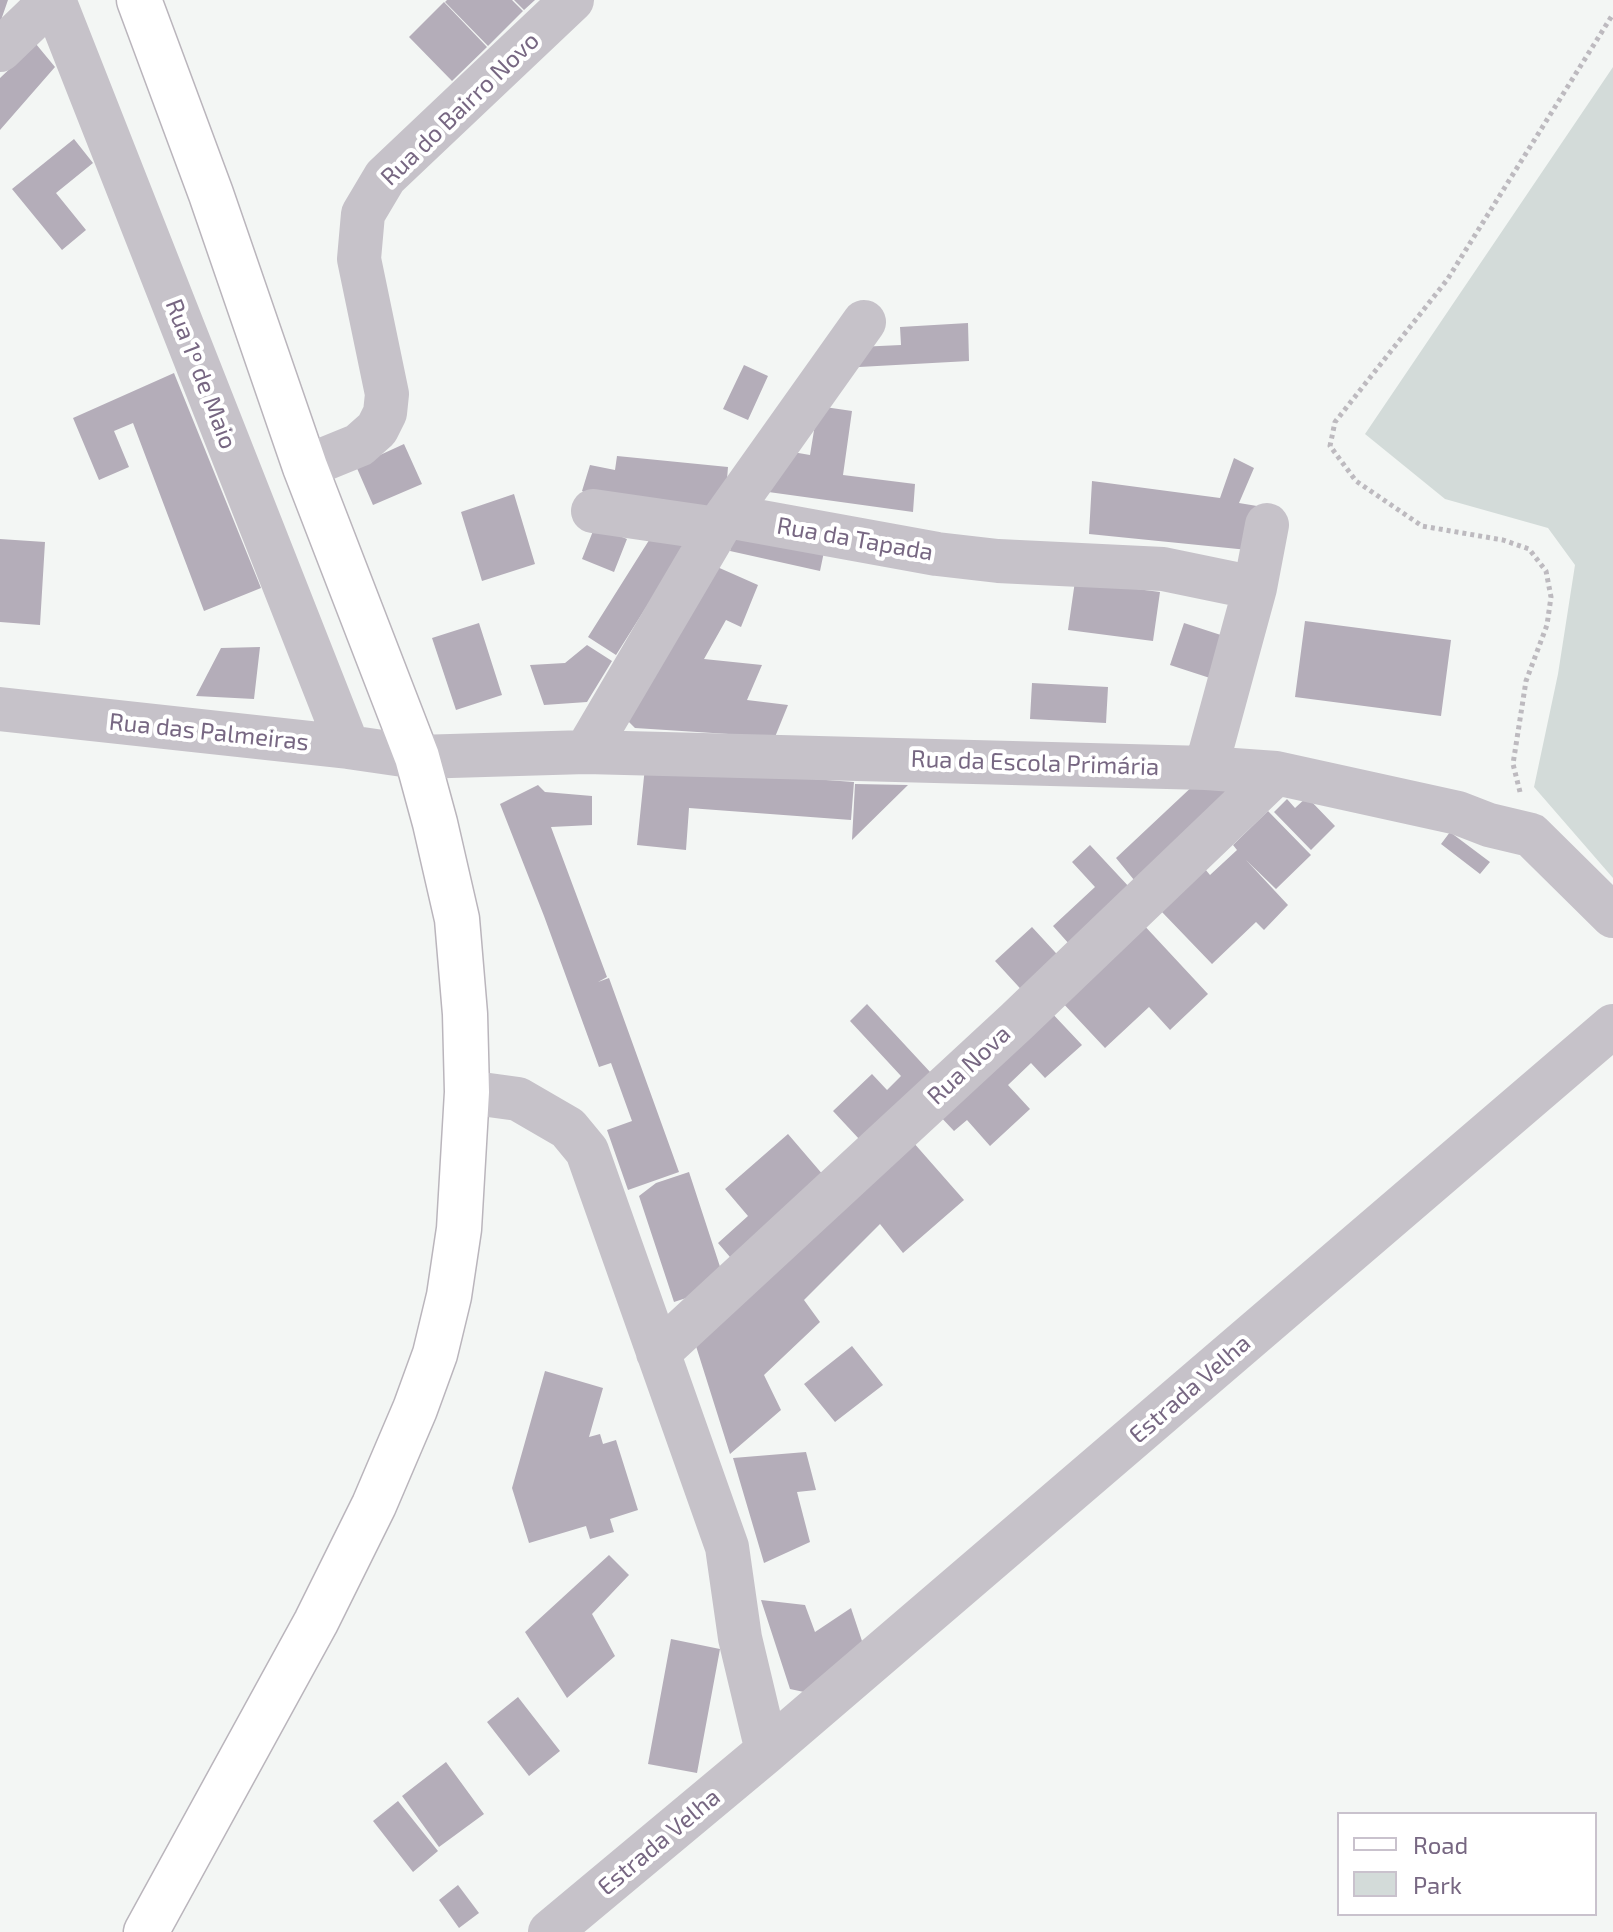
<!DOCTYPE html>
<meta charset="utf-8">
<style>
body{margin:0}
#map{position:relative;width:1613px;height:1932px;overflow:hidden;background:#f3f6f4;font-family:"Exo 2",sans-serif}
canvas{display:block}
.legend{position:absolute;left:1337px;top:1812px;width:260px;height:104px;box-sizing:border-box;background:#fff;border:2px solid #c9c2cd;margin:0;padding:10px 14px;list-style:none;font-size:24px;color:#776782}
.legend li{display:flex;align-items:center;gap:16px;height:40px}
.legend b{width:40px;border:2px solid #c9c2cd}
</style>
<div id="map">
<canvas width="1613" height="1932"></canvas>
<ul class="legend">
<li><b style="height:10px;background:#fff"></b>Road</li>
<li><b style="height:22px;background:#d3dbd9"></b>Park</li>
</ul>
</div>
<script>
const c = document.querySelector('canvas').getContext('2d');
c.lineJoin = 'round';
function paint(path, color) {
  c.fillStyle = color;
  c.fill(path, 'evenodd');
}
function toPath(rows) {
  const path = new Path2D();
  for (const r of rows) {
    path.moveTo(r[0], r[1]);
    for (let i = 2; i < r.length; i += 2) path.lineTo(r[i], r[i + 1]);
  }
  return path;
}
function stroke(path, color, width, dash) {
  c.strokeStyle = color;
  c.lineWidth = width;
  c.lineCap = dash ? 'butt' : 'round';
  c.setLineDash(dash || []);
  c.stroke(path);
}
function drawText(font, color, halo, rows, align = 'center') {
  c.font = font + ' "Exo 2",sans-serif';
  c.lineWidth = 8;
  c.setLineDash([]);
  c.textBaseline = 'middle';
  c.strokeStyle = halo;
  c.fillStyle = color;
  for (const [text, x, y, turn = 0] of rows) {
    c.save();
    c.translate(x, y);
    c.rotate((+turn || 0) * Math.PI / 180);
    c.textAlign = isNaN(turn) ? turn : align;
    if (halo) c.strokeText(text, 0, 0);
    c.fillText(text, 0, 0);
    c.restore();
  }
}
paint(toPath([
 [1613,67,1613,878,1534,787,1558,674,1575,565,1548,528,1445,499,1365,434]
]), '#d3dbd9');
paint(toPath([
 [0,0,8,0,0,23],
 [447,0,512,0,523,11,488,46,445,2],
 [514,0,535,0,524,10],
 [444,2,487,47,452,81,409,37],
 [36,44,55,67,0,130,0,78],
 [74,139,93,163,56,193,86,230,62,250,12,189],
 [968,323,969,361,859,367,858,347,901,345,900,327],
 [744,365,768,376,748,420,723,409],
 [174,373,261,588,204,611,133,423,114,431,129,467,99,480,73,418],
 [818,406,852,411,843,475,915,484,913,512,754,490,781,450,810,455],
 [404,444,422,484,373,505,356,466],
 [617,456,728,467,724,516,610,508,582,491,590,465,615,470],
 [1234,458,1254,468,1239,503,1257,506,1248,550,1089,534,1092,481,1220,498],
 [514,494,535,564,482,581,461,512],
 [595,526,627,539,614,572,582,559],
 [658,526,686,544,616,655,588,637],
 [736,527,825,547,820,571,730,551],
 [0,539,45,542,40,625,0,622],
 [715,566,758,585,741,627,726,620,704,659,762,665,747,700,788,705,775,737,635,728,620,713],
 [1075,581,1160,592,1153,641,1068,630],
 [1305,621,1451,640,1441,716,1295,697],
 [479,623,502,695,456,710,432,638],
 [1184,623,1230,638,1216,680,1170,665],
 [587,645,612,661,587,702,544,705,530,665,565,663],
 [260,647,254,699,196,696,221,648],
 [1032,683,1108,687,1106,723,1030,719],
 [645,767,854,782,851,820,689,808,686,850,637,845],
 [1226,781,1237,796,1139,886,1116,858,1197,782],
 [855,784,908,785,852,840],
 [538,785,545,792,592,796,592,825,551,827,607,977,598,982,609,978,679,1172,628,1190,607,1130,632,1121,611,1063,599,1067,544,916,500,804],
 [1307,797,1335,826,1311,850,1274,812,1287,799,1295,808],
 [1268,811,1311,855,1276,889,1246,860,1288,905,1264,930,1256,922,1212,964,1161,911,1205,869,1210,875,1237,850,1233,845],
 [1450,832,1490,862,1480,874,1441,844],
 [1090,845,1131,889,1070,945,1053,926,1095,887,1072,862],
 [1141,922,1208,994,1170,1030,1149,1007,1105,1048,1059,999],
 [1032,927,1066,964,1029,998,995,961],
 [867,1004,931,1073,860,1140,833,1111,872,1074,887,1090,901,1076,850,1021],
 [1049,1010,1082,1045,1045,1078,1031,1063,1008,1085,1030,1109,990,1146,967,1120,954,1131,937,1113],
 [788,1134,830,1183,736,1264,718,1243,748,1216,725,1189],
 [913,1142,964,1200,903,1253,880,1224,804,1300,820,1322,764,1375,781,1410,730,1454,695,1343],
 [689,1172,726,1285,674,1302,639,1196,656,1183],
 [852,1346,883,1385,835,1422,804,1384],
 [545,1371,603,1388,589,1437,600,1434,603,1444,616,1440,638,1510,610,1519,614,1532,590,1539,586,1526,529,1543,512,1488],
 [806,1452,816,1490,797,1492,810,1542,764,1563,733,1458],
 [609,1555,629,1575,592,1614,615,1656,567,1698,525,1632],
 [761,1600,805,1605,815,1632,851,1608,864,1647,804,1692,790,1689],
 [671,1639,720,1649,697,1773,648,1764],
 [518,1697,560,1751,529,1776,487,1722],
 [446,1762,484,1814,439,1847,402,1796],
 [398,1801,438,1851,413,1872,373,1821],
 [458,1885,479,1913,459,1928,439,1900]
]), '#b4adb9');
const major = toPath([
 [139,0,211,194,305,467,417,757,435,823,457,919,465,1014,467,1092,459,1229,449,1296,435,1354,415,1409,374,1505,316,1622,146,1932]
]);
stroke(major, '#bab5bc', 47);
stroke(toPath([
 [1520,792,1513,764,1526,681,1547,625,1551,597,1546,571,1529,549,1503,540,1422,526,1356,481,1330,446,1335,422,1447,280,1613,14]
]), '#bdbabf', 5, [4, 4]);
stroke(toPath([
 [54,0,348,747],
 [0,50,52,0],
 [305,467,359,445,377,429,385,413,387,394,359,259,363,214,385,177,572,0],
 [593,511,717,529],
 [728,516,937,554,998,561,1163,569,1255,588],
 [0,709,348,747,417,757,586,752,1206,768,1276,773,1458,813,1489,825,1531,835,1613,916],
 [586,752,717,529,864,322],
 [1206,768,1255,588,1267,525],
 [467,1092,518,1099,568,1128,587,1151,727,1547,740,1638,767,1751,1613,1026],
 [658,1353,1016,1022,1276,773],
 [550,1932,767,1751]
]), '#c6c2c9', 44);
stroke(major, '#fff', 44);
drawText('24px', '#776782', '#fff', [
 ["Rua do Bairro Novo",460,109,-44],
 ["Rua 1º de Maio",201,374,69],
 ["Rua da Tapada",855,539,10],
 ["Rua das Palmeiras",209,732,6],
 ["Rua da Escola Primária",1035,763,2],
 ["Rua Nova",969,1065,-43],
 ["Estrada Velha",1190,1389,-41],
 ["Estrada Velha",659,1842,-40]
]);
</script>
